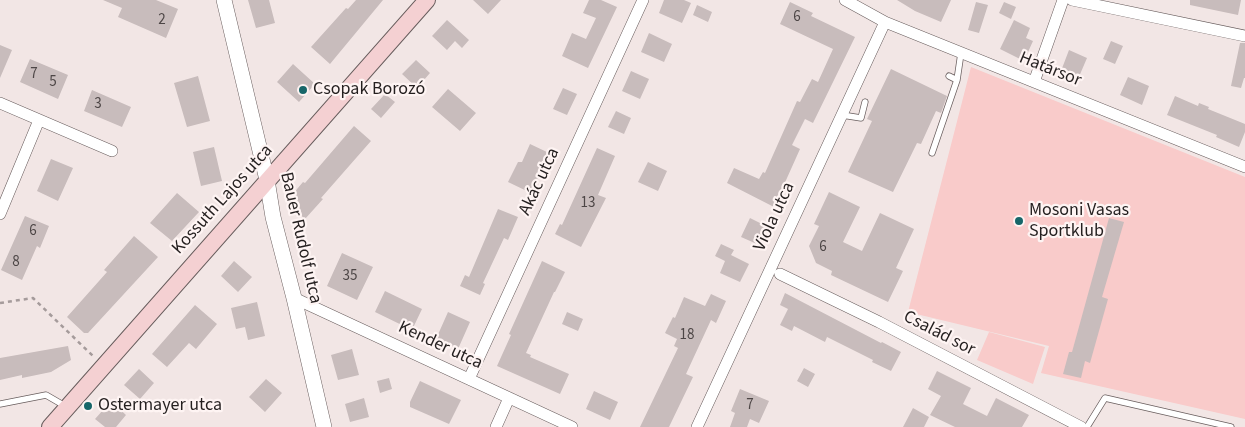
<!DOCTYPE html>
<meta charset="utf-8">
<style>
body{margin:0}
canvas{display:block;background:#f2e6e5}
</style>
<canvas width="1245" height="427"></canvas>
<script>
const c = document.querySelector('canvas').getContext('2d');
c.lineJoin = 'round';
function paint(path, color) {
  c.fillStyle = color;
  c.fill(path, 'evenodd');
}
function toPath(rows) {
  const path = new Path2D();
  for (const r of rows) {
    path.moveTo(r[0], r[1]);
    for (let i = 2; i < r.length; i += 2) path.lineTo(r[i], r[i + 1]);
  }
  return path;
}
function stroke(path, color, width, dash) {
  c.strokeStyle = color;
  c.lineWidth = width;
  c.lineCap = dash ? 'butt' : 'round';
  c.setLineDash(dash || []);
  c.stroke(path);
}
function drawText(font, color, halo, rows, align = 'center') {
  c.font = font + ' "Source Sans 3",sans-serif';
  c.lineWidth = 4.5;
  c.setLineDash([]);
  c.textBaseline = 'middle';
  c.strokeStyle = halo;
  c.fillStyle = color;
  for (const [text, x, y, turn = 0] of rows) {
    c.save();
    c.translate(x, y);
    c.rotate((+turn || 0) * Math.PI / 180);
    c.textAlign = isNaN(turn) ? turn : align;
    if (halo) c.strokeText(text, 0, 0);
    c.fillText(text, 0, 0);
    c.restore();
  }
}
paint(toPath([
 [971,67,1245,177,1245,419,1041,373,1049,346,908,312],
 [989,332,1045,347,1033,384,977,360]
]), '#f9cbca');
paint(toPath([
 [103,0,156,0,178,9,166,38,118,17,122,8],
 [248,0,269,0,275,23,256,28],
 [356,0,383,0,330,64,311,47,346,8,348,9],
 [473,0,501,0,488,14],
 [589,0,601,0,617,7,588,68,562,56,572,33,586,39,596,18,583,13],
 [664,0,684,0,691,3,682,23,659,13],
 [897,0,951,0,941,22,915,11],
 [1190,0,1241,0,1238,15,1190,5],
 [790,2,813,13,811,16,855,37,813,123,805,119,792,145,800,149,774,207,727,183,734,168,759,179,763,172,765,173,797,101,800,102,812,79,818,82,833,49,780,24],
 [976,2,988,5,979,33,968,30],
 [1004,2,1016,7,1011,19,999,13],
 [697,5,712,12,708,22,693,15],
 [447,20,469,40,462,48,455,41,447,50,432,36],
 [1014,20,1030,28,1026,38,1033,41,1024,61,1000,49],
 [649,33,672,44,664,62,641,52],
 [1111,41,1123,46,1115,64,1103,59],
 [1240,43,1245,43,1245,78,1244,78,1241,88,1231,86],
 [0,45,12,50,0,78],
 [1069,50,1087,58,1078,79,1061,71],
 [30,59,68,75,58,99,20,82],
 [416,60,430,73,417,88,402,74],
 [293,64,315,84,299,102,277,82],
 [891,69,947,96,941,113,936,111,921,144,917,143,893,192,848,172,872,121,867,119],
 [631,71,649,79,640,99,622,91],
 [198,76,210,121,187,127,174,83],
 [1128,77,1149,86,1142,105,1120,95],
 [563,88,577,94,567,115,553,109],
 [448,89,476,113,460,131,432,107],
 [92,90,131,107,122,127,84,111],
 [385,94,395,102,381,118,371,109],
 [1175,96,1198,106,1199,103,1209,107,1208,109,1245,124,1245,132,1239,147,1216,137,1217,135,1167,115],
 [616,111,631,118,624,134,608,127],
 [354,126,371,141,321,198,323,199,305,219,286,202,303,182,305,183],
 [530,144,549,153,531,193,508,182,518,162,522,162],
 [214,147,222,181,201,186,193,152],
 [597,148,615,156,598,195,606,198,581,247,555,234,560,224,562,225],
 [51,159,73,168,58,201,37,191],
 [648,162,667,171,658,191,638,182],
 [829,192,860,207,843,242,862,251,880,213,914,229,896,268,903,271,888,302,831,275,832,271,816,263,809,246,819,226,814,224],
 [177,193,199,212,172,241,150,223],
 [498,209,518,217,508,240,504,238,483,283,485,284,480,295,460,286,465,275,469,277],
 [25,216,49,226,40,248,37,246,22,280,1,270],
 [750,218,766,226,757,244,741,237],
 [1109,218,1124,222,1102,297,1108,299,1090,363,1085,361,1081,378,1063,374,1069,352,1072,352],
 [134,236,158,257,88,333,84,333,67,317,107,272,104,270],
 [721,244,734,250,731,255,749,264,740,282,720,273,725,261,715,256],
 [342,253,373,267,357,300,327,286],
 [234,261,252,277,238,292,221,276],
 [542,261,565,272,555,292,554,292,526,353,531,355,530,357,569,374,560,394,497,366,511,335,509,334],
 [385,291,422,309,412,330,375,312],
 [785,293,881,343,882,342,901,352,891,371,872,362,873,360,827,337,825,342,794,326,792,331,780,325,788,309,780,305],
 [711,294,726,301,716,323,711,320,686,374,693,377,669,427,640,427,678,348,674,346,677,339,665,333,673,317,675,318,684,297,705,306],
 [257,302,265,336,248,340,245,327,236,329,231,308],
 [195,305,217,324,196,349,189,343,167,367,152,354],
 [448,312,470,322,458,349,436,339],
 [567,312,583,319,578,331,562,324],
 [68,346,71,360,51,372,22,378,22,375,0,380,0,358],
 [352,349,359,375,338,380,331,355],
 [804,368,815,374,808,387,797,381],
 [139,369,154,383,140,399,124,385],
 [937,371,971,388,963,404,987,416,996,398,1029,415,1022,427,955,427,930,415,941,396,928,389],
 [389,378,392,389,380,393,377,381],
 [266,379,282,393,265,412,249,397],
 [420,381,461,400,449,424,410,407,410,402],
 [740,389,769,401,759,423,750,419,747,427,730,427,735,413,731,411],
 [594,391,618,402,610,420,586,409],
 [364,398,369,417,350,422,345,404],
 [111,401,126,415,116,427,105,427,95,419],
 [913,408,929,417,924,427,903,427]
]), '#c8bcbc');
const service = toPath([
 [949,76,957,80,961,53],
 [842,115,861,118,865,102],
 [932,153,957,80],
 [0,404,46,395,65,406],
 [1087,427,1105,398,1231,427]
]);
const minor = toPath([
 [845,0,885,22,1245,167],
 [1072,0,1245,36],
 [1034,82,1063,0],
 [0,103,112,151],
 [0,214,39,120],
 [780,274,879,322,1081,427],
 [294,298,572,427],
 [469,379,643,0],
 [496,427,509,398],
 [697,427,885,22]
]);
const tertiary = toPath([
 [224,0,267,180,273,217,294,298,324,427]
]);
const secondary = toPath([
 [50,427,427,0]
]);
stroke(service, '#685d5d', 7);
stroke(minor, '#685d5d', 12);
stroke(tertiary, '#685d5d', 16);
stroke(secondary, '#685d5d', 18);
stroke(toPath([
 [0,303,33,298,94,357]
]), '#a59b9b', 2.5, [4, 4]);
stroke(service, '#fff', 5.5);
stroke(minor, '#fff', 11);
stroke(tertiary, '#fff', 15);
stroke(secondary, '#f4d0d2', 16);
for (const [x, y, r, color] of [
 [303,90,5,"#176669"],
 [1019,221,5,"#176669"],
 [88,406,5,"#176669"]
]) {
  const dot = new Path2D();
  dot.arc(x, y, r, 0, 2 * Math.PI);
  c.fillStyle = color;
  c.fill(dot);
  stroke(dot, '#fef4f3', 2);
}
drawText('15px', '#4d4646', null, [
 ["6",797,18],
 ["2",162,21],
 ["7",34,75],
 ["5",53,83],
 ["3",98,105],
 ["13",588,204],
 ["6",33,232],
 ["6",823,248],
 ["8",16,263],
 ["35",350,277],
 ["18",687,336],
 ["7",750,406]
]);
drawText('18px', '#241f1f', '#fef4f3', [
 ["Határsor",1050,70,22],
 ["Akác utca",540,182,-65],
 ["Kossuth Lajos utca",223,200,-48],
 ["Viola utca",775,217,-65],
 ["Bauer Rudolf utca",300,238,77],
 ["Család sor",939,334,27],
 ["Kender utca",440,346,25]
]);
drawText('18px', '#241f1f', '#fef4f3', [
 ["Csopak Borozó",313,90],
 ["Mosoni Vasas",1029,211],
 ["Sportklub",1029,232],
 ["Ostermayer utca",98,406]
], 'left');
</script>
